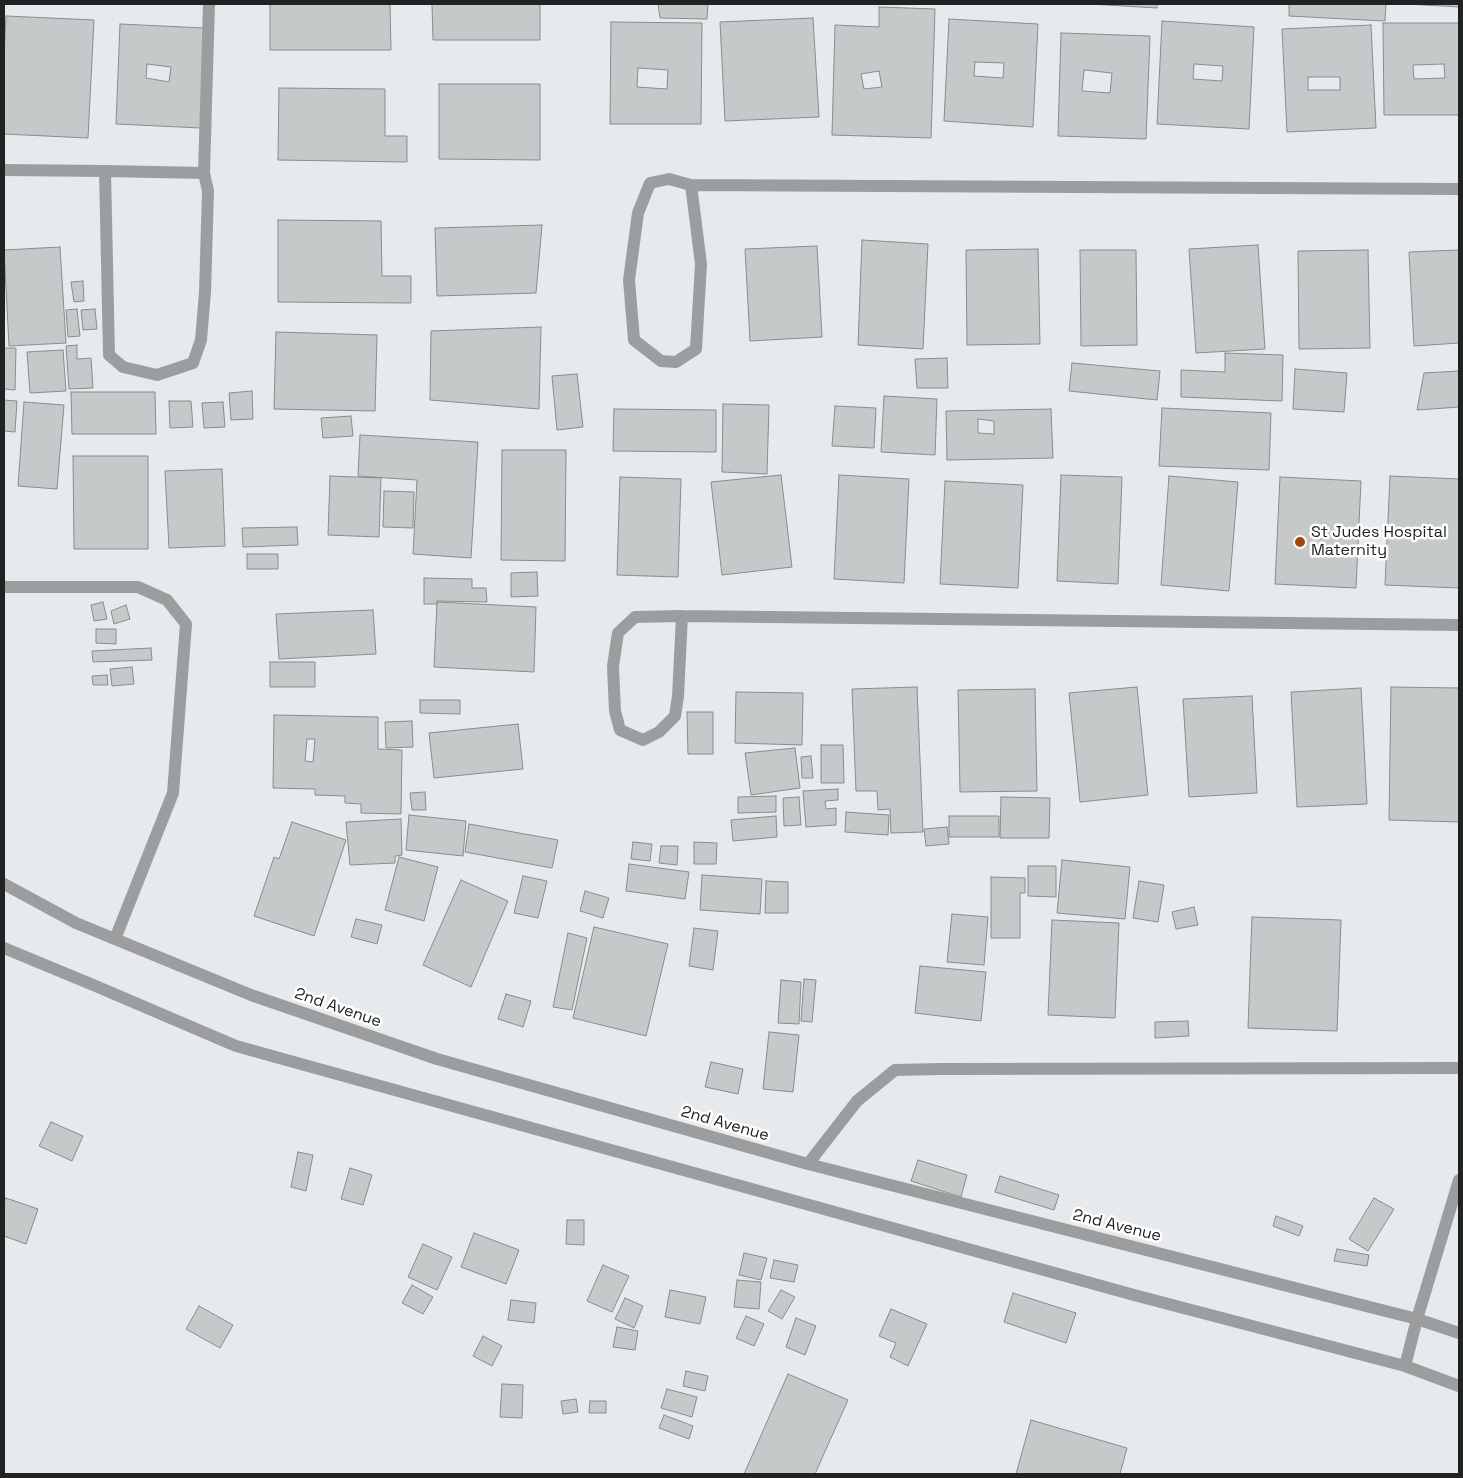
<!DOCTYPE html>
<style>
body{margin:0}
#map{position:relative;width:1463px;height:1478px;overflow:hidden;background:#e7eaec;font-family:"Space Grotesk",sans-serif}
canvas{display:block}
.frame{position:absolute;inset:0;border:5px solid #212323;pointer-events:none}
</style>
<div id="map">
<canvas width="1463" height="1478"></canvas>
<div class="frame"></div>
</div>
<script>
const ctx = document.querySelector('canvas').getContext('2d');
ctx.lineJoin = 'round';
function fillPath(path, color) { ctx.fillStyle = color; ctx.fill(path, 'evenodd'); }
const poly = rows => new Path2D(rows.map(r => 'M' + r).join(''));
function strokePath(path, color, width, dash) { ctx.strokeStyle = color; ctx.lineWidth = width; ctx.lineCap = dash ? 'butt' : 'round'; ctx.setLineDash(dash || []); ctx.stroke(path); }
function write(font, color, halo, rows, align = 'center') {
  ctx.font = font + ' "Space Grotesk",sans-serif'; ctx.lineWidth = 5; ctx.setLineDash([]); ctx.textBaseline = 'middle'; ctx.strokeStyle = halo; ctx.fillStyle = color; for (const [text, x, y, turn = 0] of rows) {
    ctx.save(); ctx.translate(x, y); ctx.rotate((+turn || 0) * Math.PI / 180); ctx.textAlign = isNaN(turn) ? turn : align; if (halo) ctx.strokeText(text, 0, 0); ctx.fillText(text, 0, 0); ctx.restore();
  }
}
const building = poly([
 [270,4,390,4,391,50,270,50,270,4],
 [432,4,540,4,540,40,433,40,432,4],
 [658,4,708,4,707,19,660,18,658,4],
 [1090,4,1157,4,1157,8,1090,4],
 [1289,4,1386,4,1385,21,1289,16,1289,4],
 [1407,4,1459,4,1459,7,1407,4],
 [879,7,935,9,931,138,832,135,835,25,879,27,879,7],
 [879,71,882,87,864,89,861,74,879,71],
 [6,16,94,20,88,138,4,134,4,55,6,16],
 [813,18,819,117,725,121,720,22,813,18],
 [949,19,1038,24,1033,127,944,121,949,19],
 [975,62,1004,63,1003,78,974,76,975,62],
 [1162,21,1254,27,1249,129,1157,124,1162,21],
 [1194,64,1223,66,1222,81,1193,79,1194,64],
 [611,22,702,23,701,124,610,124,611,22],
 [638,68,668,70,667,89,637,87,638,68],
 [1383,23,1459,23,1459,115,1384,115,1383,23],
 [1444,64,1445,78,1414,79,1413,65,1444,64],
 [120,24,204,28,201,128,116,124,120,24],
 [147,64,171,67,169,82,146,78,147,64],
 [1371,25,1376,128,1287,132,1282,29,1371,25],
 [1308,77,1340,77,1340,90,1308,90,1308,77],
 [1061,33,1150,36,1146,139,1058,136,1061,33],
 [1084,70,1112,73,1110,93,1082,91,1084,70],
 [439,84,540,84,540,160,439,159,439,84],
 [279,88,385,89,385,136,407,136,407,162,278,160,279,88],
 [278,220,381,221,382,276,411,276,411,303,278,302,278,220],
 [542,225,536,293,437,296,435,228,542,225],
 [862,240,928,244,923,349,858,345,862,240],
 [1258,245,1265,349,1196,353,1189,249,1258,245],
 [817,246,822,337,750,341,745,249,817,246],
 [60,247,66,343,9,346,4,250,60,247],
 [1038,249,1040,344,967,345,966,250,1038,249],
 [1080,250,1136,250,1137,345,1081,346,1080,250],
 [1368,250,1370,348,1299,349,1298,251,1368,250],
 [1459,250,1459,343,1414,346,1409,252,1459,250],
 [83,281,84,301,74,302,71,282,83,281],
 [77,309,80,336,68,337,66,310,77,309],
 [95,309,97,329,83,330,81,310,95,309],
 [541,327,539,409,430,400,431,331,541,327],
 [276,332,377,335,375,411,274,409,276,332],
 [77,345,77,359,91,358,93,388,69,389,66,346,77,345],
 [4,348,16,348,15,390,4,389,4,348],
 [63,350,66,391,30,393,27,352,63,350],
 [1225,353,1283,355,1282,401,1181,397,1181,370,1225,372,1225,353],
 [947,358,948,388,917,388,915,359,947,358],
 [1072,363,1160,371,1157,400,1069,391,1072,363],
 [1295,369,1347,373,1344,412,1293,409,1295,369],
 [1459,371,1459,407,1417,410,1424,373,1459,371],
 [577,374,583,427,557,430,552,376,577,374],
 [252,391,253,419,231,420,229,393,252,391],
 [71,392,155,392,156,434,72,434,71,392],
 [884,396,937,399,935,455,881,452,884,396],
 [4,400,17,401,15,432,4,431,4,400],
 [169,401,191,401,193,427,170,428,169,401],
 [24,402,64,405,57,489,18,486,24,402],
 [223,402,225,427,204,428,202,403,223,402],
 [723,404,769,405,767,474,722,472,723,404],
 [835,406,876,408,874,448,832,446,835,406],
 [1162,408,1271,413,1269,470,1159,466,1162,408],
 [614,409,716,410,716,452,613,451,614,409],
 [1051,409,1053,458,947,460,946,411,1051,409],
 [978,419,994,421,994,434,978,433,978,419],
 [351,416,353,436,323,438,321,418,351,416],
 [360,435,478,442,471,558,413,554,417,480,358,476,360,435],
 [502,450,566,450,565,561,501,560,502,450],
 [73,456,148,456,148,549,74,549,73,456],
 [222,469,225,546,169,548,165,471,222,469],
 [781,475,792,567,722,575,711,482,781,475],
 [839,475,909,479,904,583,834,579,839,475],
 [1061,475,1122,477,1118,584,1057,581,1061,475],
 [330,476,381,478,379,537,328,535,330,476],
 [1169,476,1238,482,1229,591,1161,585,1169,476],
 [1390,476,1459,479,1459,588,1385,585,1390,476],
 [620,477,681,479,678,577,617,575,620,477],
 [1280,477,1361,481,1356,588,1275,584,1280,477],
 [945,481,1023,485,1018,588,940,584,945,481],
 [384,491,414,492,413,528,383,527,384,491],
 [297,527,298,545,243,547,242,528,297,527],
 [247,554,278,554,278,569,247,569,247,554],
 [537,572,538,596,511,597,511,573,537,572],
 [424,578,472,579,472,588,486,588,487,602,437,601,437,604,424,604,424,578],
 [103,602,107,619,94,621,91,605,103,602],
 [437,602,536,607,534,672,434,667,437,602],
 [126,605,130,619,114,624,111,611,126,605],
 [373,610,376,654,279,659,276,614,373,610],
 [96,629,116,629,116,644,96,643,96,629],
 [151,648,152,660,93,662,92,651,151,648],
 [270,662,315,662,315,687,270,687,270,662],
 [132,667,134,684,112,686,110,669,132,667],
 [107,675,108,685,93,685,92,676,107,675],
 [917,687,923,832,891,833,890,809,878,810,877,791,856,791,852,689,917,687],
 [1137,687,1148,795,1080,802,1069,693,1137,687],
 [1391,687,1459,688,1459,822,1389,820,1391,687],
 [1361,688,1367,804,1297,807,1291,692,1361,688],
 [1035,689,1037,791,960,792,958,690,1035,689],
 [736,692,803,693,802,745,735,743,736,692],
 [1252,696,1257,793,1189,797,1183,699,1252,696],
 [420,700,460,700,460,714,420,713,420,700],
 [687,712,713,712,713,754,688,754,687,712],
 [274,715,378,717,378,749,402,750,401,814,361,813,361,804,345,803,345,796,315,795,315,789,273,788,274,715],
 [307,739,315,739,313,762,305,761,307,739],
 [412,721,413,747,386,748,385,722,412,721],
 [518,724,523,769,434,778,429,733,518,724],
 [821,745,843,745,844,783,821,783,821,745],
 [795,748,800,788,751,795,745,753,795,748],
 [811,756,813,778,802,778,801,757,811,756],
 [838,789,838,800,825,801,826,809,836,808,836,825,806,827,803,791,838,789],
 [425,792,426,810,412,810,410,793,425,792],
 [776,796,776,812,738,813,738,797,776,796],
 [799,797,801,825,784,826,783,798,799,797],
 [1001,797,1050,798,1049,838,1000,838,1001,797],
 [846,812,889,815,888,835,845,832,846,812],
 [409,815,466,821,463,856,406,850,409,815],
 [776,816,777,837,733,841,731,820,776,816],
 [949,816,999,816,999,837,949,837,949,816],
 [401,819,402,855,395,856,395,863,350,865,346,822,401,819],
 [292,822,346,840,314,936,254,916,274,857,279,859,292,822],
 [469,824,558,840,552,868,465,852,469,824],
 [947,827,949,844,926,846,924,829,947,827],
 [633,842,652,844,650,861,631,859,633,842],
 [694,842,717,843,716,864,694,864,694,842],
 [661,846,678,846,677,865,659,863,661,846],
 [399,857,438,867,424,921,385,910,399,857],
 [1062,860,1130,867,1125,919,1057,913,1062,860],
 [629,864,689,872,685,899,626,891,629,864],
 [1028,866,1056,866,1056,897,1028,896,1028,866],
 [702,875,762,879,760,914,700,910,702,875],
 [523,876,547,881,538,918,514,913,523,876],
 [991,877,1025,878,1025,893,1020,893,1020,938,991,938,991,877],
 [461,880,508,901,471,987,423,965,461,880],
 [766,881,788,882,788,913,765,913,766,881],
 [1139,881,1164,885,1158,922,1133,918,1139,881],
 [585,891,609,898,603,918,580,911,585,891],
 [1194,907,1198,925,1176,929,1172,912,1194,907],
 [952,914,988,917,984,965,947,962,952,914],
 [1252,917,1341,920,1337,1031,1248,1028,1252,917],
 [356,919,382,925,377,944,351,937,356,919],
 [1052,920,1119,923,1115,1018,1048,1015,1052,920],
 [594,927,668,944,646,1036,573,1018,594,927],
 [694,928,718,931,713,970,689,966,694,928],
 [568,933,587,938,572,1010,553,1007,568,933],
 [920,966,986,972,981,1021,915,1013,920,966],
 [804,979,816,980,812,1022,801,1021,804,979],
 [781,980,801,982,799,1024,778,1023,781,980],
 [506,994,531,1001,523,1027,498,1019,506,994],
 [1188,1021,1189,1036,1155,1038,1155,1022,1188,1021],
 [769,1032,799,1035,793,1092,763,1089,769,1032],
 [711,1062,743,1069,738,1094,705,1087,711,1062],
 [51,1122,83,1136,72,1161,39,1146,51,1122],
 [298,1152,313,1155,306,1191,291,1187,298,1152],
 [918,1160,967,1175,961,1197,911,1181,918,1160],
 [350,1168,372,1175,363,1205,341,1199,350,1168],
 [1000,1176,1059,1195,1054,1210,995,1192,1000,1176],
 [6,1198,38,1209,26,1244,4,1236,4,1203,6,1198],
 [1374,1198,1394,1209,1368,1251,1349,1239,1374,1198],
 [1276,1216,1303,1226,1299,1236,1273,1226,1276,1216],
 [567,1220,584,1220,584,1245,566,1244,567,1220],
 [474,1233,519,1250,506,1284,461,1267,474,1233],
 [423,1244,452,1257,437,1290,408,1277,423,1244],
 [1337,1249,1369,1255,1367,1266,1334,1261,1337,1249],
 [744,1253,767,1258,761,1280,739,1275,744,1253],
 [774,1260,798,1265,794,1282,770,1278,774,1260],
 [603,1265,629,1276,612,1312,587,1301,603,1265],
 [737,1280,761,1282,759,1309,734,1307,737,1280],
 [412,1285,433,1297,423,1314,402,1303,412,1285],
 [670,1290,706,1297,700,1324,665,1317,670,1290],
 [781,1290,795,1297,782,1319,768,1311,781,1290],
 [1013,1293,1076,1313,1066,1343,1004,1322,1013,1293],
 [625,1298,643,1306,634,1328,615,1319,625,1298],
 [511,1300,536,1303,534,1323,508,1320,511,1300],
 [199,1306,233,1325,220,1348,186,1329,199,1306],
 [891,1309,927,1324,908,1366,890,1357,896,1343,879,1336,891,1309],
 [746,1316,764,1324,754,1346,736,1338,746,1316],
 [796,1318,816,1326,805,1355,786,1347,796,1318],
 [617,1327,638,1331,635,1350,613,1347,617,1327],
 [483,1336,502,1346,492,1366,473,1356,483,1336],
 [686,1371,708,1376,705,1391,683,1386,686,1371],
 [788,1374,848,1400,815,1474,744,1474,788,1374],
 [502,1384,523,1385,522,1418,500,1417,502,1384],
 [667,1389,697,1397,692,1417,661,1408,667,1389],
 [576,1399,578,1412,563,1414,561,1401,576,1399],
 [590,1401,606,1401,606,1413,589,1413,590,1401],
 [664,1415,693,1426,689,1439,659,1428,664,1415],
 [1031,1420,1127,1448,1120,1474,1016,1474,1031,1420]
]);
const minor = poly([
 [4,170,105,171,204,173,208,191,205,292,201,340,193,363,157,375,123,367,109,355,105,171],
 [204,173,209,4],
 [691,185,701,264,696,349,676,362,661,361,634,340,629,280,638,213,650,183,669,179,691,185,1459,189],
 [4,587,138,587,167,600,186,624,173,793,115,939],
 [682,616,678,696,675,716,659,732,643,740,620,730,615,711,613,666,618,633,635,617,682,616,1459,625],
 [4,884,76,923,251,995,437,1059,808,1164,1417,1319,1459,1333],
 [4,948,98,987,236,1046,1134,1295,1405,1366,1459,1386],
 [808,1164,857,1101,895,1070,941,1069,1459,1068],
 [1405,1366,1417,1319,1459,1180]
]);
const markers = [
 [1300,542,6,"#a74604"]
];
const poiNames = [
 ["St Judes Hospital",1311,533],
 ["Maternity",1311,551]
];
const streetNames = [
 ["2nd Avenue",338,1008,19],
 ["2nd Avenue",725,1124,16],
 ["2nd Avenue",1117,1226,14]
];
fillPath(building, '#c5c9ca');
strokePath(building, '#898c8d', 1);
strokePath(minor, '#9c9d9e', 12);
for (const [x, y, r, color] of markers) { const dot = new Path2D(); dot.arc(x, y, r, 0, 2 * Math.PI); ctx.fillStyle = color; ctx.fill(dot); strokePath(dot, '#fff', 2); }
write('16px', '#212323', '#fff', poiNames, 'left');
write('16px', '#212323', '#fff', streetNames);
</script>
